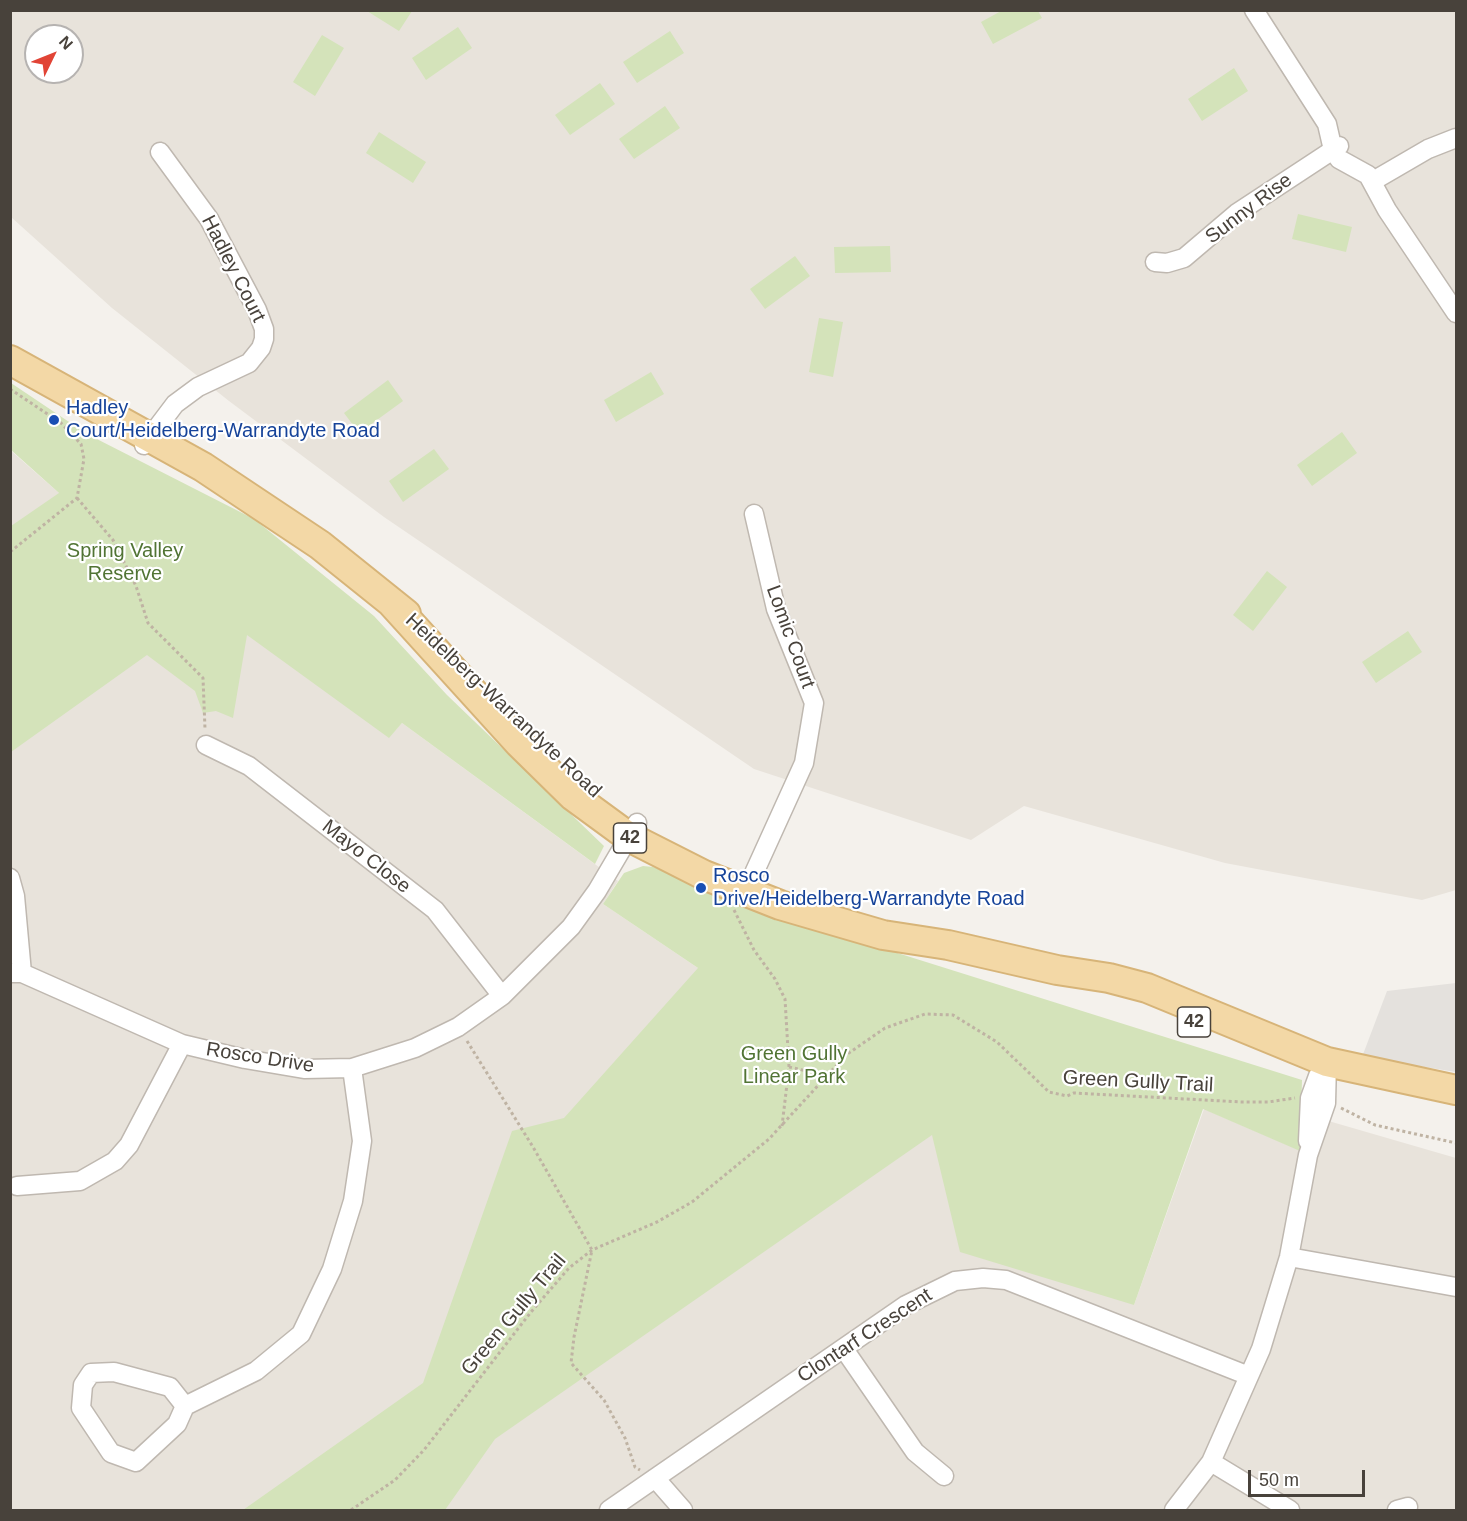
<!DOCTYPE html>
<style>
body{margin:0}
#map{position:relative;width:1467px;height:1521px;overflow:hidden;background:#f4f1ec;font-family:Helvetica,sans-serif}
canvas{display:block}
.frame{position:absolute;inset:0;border:12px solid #48423b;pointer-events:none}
.north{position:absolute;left:24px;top:24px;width:60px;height:60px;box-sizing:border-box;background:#fff;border:2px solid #b6b3b1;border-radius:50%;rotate:47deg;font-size:16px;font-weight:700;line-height:24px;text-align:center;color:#48423b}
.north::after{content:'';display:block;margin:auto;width:21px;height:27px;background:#e14436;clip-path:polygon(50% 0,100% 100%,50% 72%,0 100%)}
.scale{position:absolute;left:1248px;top:1470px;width:117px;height:27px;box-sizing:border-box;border:3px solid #48423b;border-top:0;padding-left:8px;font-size:18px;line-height:21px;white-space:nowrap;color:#48423b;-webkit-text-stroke:4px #fff;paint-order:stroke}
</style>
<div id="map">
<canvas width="1467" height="1521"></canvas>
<div class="frame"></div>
<div class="north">N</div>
<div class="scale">50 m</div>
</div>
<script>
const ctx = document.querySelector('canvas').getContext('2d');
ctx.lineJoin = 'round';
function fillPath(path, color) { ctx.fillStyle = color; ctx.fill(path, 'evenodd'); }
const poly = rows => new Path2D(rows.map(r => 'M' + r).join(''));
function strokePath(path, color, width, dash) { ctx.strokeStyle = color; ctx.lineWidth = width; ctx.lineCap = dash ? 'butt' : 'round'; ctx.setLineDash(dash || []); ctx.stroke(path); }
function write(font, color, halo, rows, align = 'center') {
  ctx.font = font + ' Helvetica,sans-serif'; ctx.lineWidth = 4.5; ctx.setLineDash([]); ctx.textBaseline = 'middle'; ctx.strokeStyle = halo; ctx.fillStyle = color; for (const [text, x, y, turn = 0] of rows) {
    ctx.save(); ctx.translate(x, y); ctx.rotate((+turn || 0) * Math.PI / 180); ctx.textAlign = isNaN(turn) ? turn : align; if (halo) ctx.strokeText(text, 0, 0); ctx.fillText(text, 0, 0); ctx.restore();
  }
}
const residential = poly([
 [10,11,1456,11,1456,890,1422,900,1225,863,1024,806,971,840,754,769,384,517,229,401,112,308,11,217],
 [36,36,72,36,72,72,36,72],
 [10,450,59,493,389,737,402,723,618,881,603,904,698,968,900,1156,932,1134,1134,1305,1204,1109,1299,1150,1301,1113,1456,1158,1456,1510,11,1510]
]);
const industrial = poly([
 [1456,983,1456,1072,1362,1057,1387,991]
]);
const green = poly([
 [1003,10,1038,11,1042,18,993,44,981,22],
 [367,11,412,11,399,31],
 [458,27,472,48,426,80,412,58],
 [670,31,684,53,637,83,623,62],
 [322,35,344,48,315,96,293,82],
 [1234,68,1248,91,1202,121,1188,99],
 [600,83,615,104,570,135,555,115],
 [665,106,680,128,634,159,619,139],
 [379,132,426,162,413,183,366,153],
 [1298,214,1352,227,1346,252,1292,239],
 [890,246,891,272,835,273,834,247],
 [795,256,810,276,765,309,750,289],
 [819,318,843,322,833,377,809,372],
 [651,372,664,394,616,422,604,400],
 [388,380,403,401,359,433,344,413],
 [11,383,87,434,254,519,374,616,447,695,604,846,595,864,402,723,389,738,247,635,233,718,216,711,203,713,195,691,147,655,11,752,11,526,59,493,11,450],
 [1342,432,1357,453,1312,486,1297,465],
 [434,449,449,469,403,502,389,481],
 [1267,571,1287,587,1253,631,1233,615],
 [1408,631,1422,652,1376,683,1362,662],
 [643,866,653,867,735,902,1302,1080,1300,1151,1203,1109,1134,1305,960,1252,932,1135,495,1439,445,1510,243,1510,423,1383,512,1131,564,1118,698,968,603,904,624,873]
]);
const path = poly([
 [10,389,61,423,81,444,84,459,77,498,10,552],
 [77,498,113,540,136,586,148,623,203,678,205,729],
 [734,910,754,950,775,979,785,999,789,1067,782,1126],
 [467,1041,533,1147,592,1250,574,1337,571,1363,604,1400,625,1438,635,1467,640,1470],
 [789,1067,825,1075],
 [1341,1108,1375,1125,1456,1143],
 [351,1510,395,1480,424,1450,531,1312,569,1268,592,1250,657,1222,692,1202,769,1139,846,1055,885,1028,925,1014,953,1015,997,1042,1049,1092,1067,1096,1074,1093,1242,1102,1268,1102,1295,1098]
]);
const minor = poly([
 [1254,10,1327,124,1333,150,1339,159,1368,175,1387,210,1456,313],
 [1373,181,1428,149,1456,138],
 [1155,262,1167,263,1184,258,1237,213,1339,146],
 [144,445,175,404,198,387,249,363,261,348,264,339,264,329,257,310,209,219,160,152],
 [206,745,249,766,435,910,502,996],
 [10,878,15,896,22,973],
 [745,893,804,763,814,703,776,609,754,514],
 [10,973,22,973,182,1044,245,1059,304,1069,352,1068,415,1048,458,1027,502,996,571,927,597,891,637,823],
 [1308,1141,1310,1098,1318,1076,1327,1062],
 [17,1186,80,1181,115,1161,129,1145,182,1044],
 [1289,1257,1456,1287],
 [844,1349,915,1452,944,1476],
 [185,1406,170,1387,114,1372,91,1373,83,1385,81,1408,111,1453,136,1462,177,1424,185,1406,256,1371,301,1334,332,1269,353,1201,362,1141,352,1068],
 [1211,1462,1290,1510],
 [655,1478,683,1510],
 [609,1510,906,1305,955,1281,983,1278,1006,1280,1249,1376],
 [1174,1510,1211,1462,1261,1349,1289,1257,1308,1155,1326,1103,1327,1062],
 [1397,1510,1408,1507]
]);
const primary = poly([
 [10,360,203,467,320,545,406,614],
 [391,602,519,743,573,796,629,837,704,875,780,905,883,935,948,945,1057,970,1109,978,1147,988,1327,1062,1456,1090]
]);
const markers = [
 [54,420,6,"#1a4fb4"],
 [701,888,6,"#1a4fb4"]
];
const shields = [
 [630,838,33],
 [1194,1022,33]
];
const shieldNames = [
 ["42",630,838],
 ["42",1194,1022]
];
const streetNames = [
 ["Sunny Rise",1249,209,-37],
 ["Hadley Court",233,269,63],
 ["Lomic Court",790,637,70],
 ["Heidelberg-Warrandyte Road",503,706,43],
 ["Mayo Close",366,857,38],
 ["Rosco Drive",260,1058,9],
 ["Green Gully Trail",1138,1082,3],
 ["Green Gully Trail",514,1315,-50],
 ["Clontarf Crescent",865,1336,-33]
];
const transitNames = [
 ["Hadley",66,408],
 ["Court/Heidelberg-Warrandyte Road",66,431],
 ["Rosco",713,876],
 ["Drive/Heidelberg-Warrandyte Road",713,899]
];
const parkNames = [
 ["Spring Valley",125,551],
 ["Reserve",125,574],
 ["Green Gully",794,1054],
 ["Linear Park",794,1077]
];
fillPath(residential, '#e8e3db');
fillPath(industrial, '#e4e1dd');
fillPath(green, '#d4e3ba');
strokePath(minor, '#bfb8b0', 21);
strokePath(primary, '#d7b478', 32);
strokePath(path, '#bfb3a3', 3, [3, 3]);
strokePath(minor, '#fff', 18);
strokePath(primary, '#f3d8a6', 28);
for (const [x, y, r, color] of markers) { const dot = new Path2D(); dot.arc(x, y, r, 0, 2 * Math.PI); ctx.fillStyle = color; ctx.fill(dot); strokePath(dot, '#fff', 2); }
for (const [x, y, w] of shields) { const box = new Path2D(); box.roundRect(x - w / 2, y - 15, w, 30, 4.5); ctx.fillStyle = '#fff'; ctx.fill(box); strokePath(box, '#48423b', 1.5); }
write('bold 18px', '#48423b', null, shieldNames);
write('20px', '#48423b', '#fff', streetNames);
write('20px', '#164399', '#fff', transitNames, 'left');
write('20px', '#517434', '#fff', parkNames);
</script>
